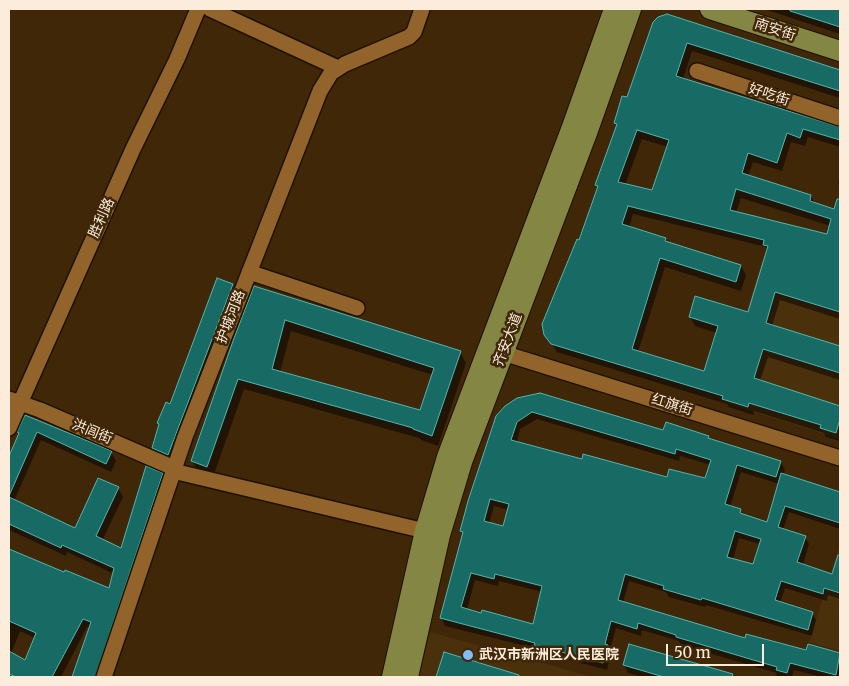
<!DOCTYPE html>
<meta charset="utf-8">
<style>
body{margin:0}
#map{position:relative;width:849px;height:686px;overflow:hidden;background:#3f2708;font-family:Merriweather,serif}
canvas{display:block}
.frame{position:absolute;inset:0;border:10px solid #fcecdb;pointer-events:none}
.scale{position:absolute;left:666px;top:644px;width:98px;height:22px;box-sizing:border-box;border:2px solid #fcecdb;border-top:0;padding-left:6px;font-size:15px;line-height:18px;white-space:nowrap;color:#fcecdb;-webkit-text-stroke:4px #3f2708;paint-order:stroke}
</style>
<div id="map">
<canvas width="849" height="686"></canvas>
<div class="frame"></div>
<div class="scale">50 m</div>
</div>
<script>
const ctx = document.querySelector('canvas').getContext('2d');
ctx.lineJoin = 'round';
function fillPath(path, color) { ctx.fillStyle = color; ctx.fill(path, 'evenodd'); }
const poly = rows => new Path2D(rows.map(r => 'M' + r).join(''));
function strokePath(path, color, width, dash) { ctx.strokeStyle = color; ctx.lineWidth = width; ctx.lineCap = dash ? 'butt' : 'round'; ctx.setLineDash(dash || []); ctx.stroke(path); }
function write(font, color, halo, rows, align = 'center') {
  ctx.font = font + ' Merriweather,"Noto Sans SC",serif'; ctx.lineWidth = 5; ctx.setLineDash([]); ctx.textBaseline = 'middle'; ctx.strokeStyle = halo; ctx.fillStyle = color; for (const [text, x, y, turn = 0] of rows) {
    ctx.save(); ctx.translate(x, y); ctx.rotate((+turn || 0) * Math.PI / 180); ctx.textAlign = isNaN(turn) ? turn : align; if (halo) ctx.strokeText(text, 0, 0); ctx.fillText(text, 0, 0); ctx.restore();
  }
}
const built = poly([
 [763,258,840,282,840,439,719,401],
 [840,544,840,651,809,642],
 [430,632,593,677,419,677]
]);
const shadow = poly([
 [764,9,840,9,840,34],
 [667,15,840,72,840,98,692,51,683,79,837,128,840,128,840,147,808,137,805,146,791,142,782,171,753,162,748,176,811,196,815,204,840,212,840,319,780,300,772,326,840,347,840,380,768,357,760,381,840,407,840,441,826,437,824,433,754,411,753,415,729,407,727,404,557,352,545,334,598,187,597,185,617,127,615,123],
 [642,139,668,147,653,192,625,185],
 [741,198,831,226,828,236,736,213],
 [633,214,766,247,768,251,749,314,690,317,695,326,717,333,705,373,638,352,665,267,741,291,746,275,741,266,668,243,666,239,629,228],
 [840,174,840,188,838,183],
 [232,285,237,293,173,463,158,457,153,448,171,406],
 [255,287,460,352,466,363,438,446,421,440,419,438,244,389,213,477,198,472,192,461],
 [291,331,433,375,420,411,280,372],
 [505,407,708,437,709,440,781,462,785,470,783,475,840,493,840,529,789,512,783,530,805,537,809,544,803,565,833,575,840,554,840,599,828,595,827,601,785,588,780,603,812,613,816,620,812,636,706,605,705,607,669,597,666,592,629,581,623,603,746,639,807,651,808,646,840,655,840,677,821,677,794,670,792,677,775,677,777,673,681,645,679,641,642,630,641,636,616,628,610,650,611,653,607,670,540,652,538,649,445,626,441,618,464,534,462,531,470,502,493,424,497,416],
 [537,419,679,461,680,456,711,465,706,479,668,479,583,460,517,443,520,429],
 [741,472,779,484,767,523,744,516,740,510,730,507],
 [494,506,509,510,504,528,489,524],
 [739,538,760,544,753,566,733,560],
 [475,580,498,586,499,581,542,592,534,625,467,610],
 [26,416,111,452,116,461,111,472,41,440,14,501,76,529,118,488,123,497,102,541,121,550,162,474,167,483,101,677,74,677,91,628,87,627,61,677,9,677,9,550,64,574,110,590,114,574,67,552,66,556,9,530,9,459,20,435,19,432],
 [20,631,35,638,25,661,11,654],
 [630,646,738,677,644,677,628,673,624,665],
 [445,653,523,677,437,677]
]);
const building = poly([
 [790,9,840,9,840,27,790,11,790,9],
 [667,14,840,70,840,91,687,43,676,76,840,127,840,140,803,129,800,138,787,133,777,163,748,153,742,173,811,195,810,201,834,209,837,199,840,199,840,312,775,292,766,323,840,346,840,373,763,349,754,378,840,406,840,419,836,433,820,428,821,425,749,403,748,407,722,399,723,396,551,344,544,335,542,324,577,239,579,240,598,186,595,185,617,124,614,123,622,96,627,97,653,22,658,17,667,14],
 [637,130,669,140,652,190,618,182,637,130],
 [736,189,831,219,827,234,730,210,736,189],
 [628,206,764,240,763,245,768,246,748,312,695,296,689,317,718,326,704,371,632,349,660,258,736,282,741,265,665,241,666,238,622,224,628,206],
 [217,278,233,284,168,455,152,448,159,424,157,423,166,402,170,404,217,278],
 [254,286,461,351,432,436,413,429,413,428,238,379,207,467,191,461,233,341,254,286],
 [285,320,434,368,420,410,272,369,285,320],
 [540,393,663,430,666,422,709,436,708,438,781,461,776,477,737,465,725,504,741,509,740,513,767,522,781,473,840,492,840,523,785,506,778,527,806,536,797,562,832,574,838,555,840,555,840,593,824,588,823,594,781,581,775,600,813,612,808,630,702,598,701,600,663,589,664,586,625,574,618,600,745,638,746,634,806,650,808,644,840,653,836,675,790,663,787,673,776,670,777,667,676,637,676,635,638,623,637,629,611,621,605,644,608,645,603,663,534,645,535,643,440,618,463,532,460,531,468,501,496,416,505,406,517,398,540,393],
 [532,412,675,454,676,449,711,460,705,478,669,469,667,477,583,454,582,459,511,440,517,422,532,412],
 [490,499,509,504,503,526,484,521,490,499],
 [735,531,761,539,753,564,727,557,735,531],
 [471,573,494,579,495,574,542,586,533,624,482,610,481,613,461,607,471,573],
 [25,415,112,451,106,464,37,432,9,496,9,456,19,433,17,432,25,415],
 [146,466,163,473,95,677,72,677,91,622,83,619,52,677,16,677,9,674,9,651,25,660,36,633,9,621,9,549,64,572,65,570,109,588,114,568,62,545,61,548,9,524,9,497,75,528,98,478,119,487,96,536,121,548,146,466],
 [629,644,733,674,732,677,664,677,623,665,629,644],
 [444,652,519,675,519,677,436,677,444,652]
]);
const minor = poly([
 [210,9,338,68],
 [697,71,840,118],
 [249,272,357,308],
 [503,353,840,458],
 [9,399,40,410,174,468],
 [9,428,133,149,177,59,198,9],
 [173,471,425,531],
 [104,677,185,437,320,91,331,73,345,64,409,37,414,32,422,9]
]);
const major = poly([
 [710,9,840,51],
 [392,677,425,531,447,457,572,127,614,9],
 [408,677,440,535,462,462,587,133,631,9]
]);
const markers = [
 [468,655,6,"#80bdfa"]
];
const streetNames = [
 ["南安街",775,30,18],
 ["好吃街",769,95,18],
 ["胜利路",102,218,-66],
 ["护城河路",231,317,-69],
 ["齐安大道",508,340,-69],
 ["红旗街",672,405,17],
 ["洪闾街",92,432,23]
];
const poiNames = [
 ["武汉市新洲区人民医院",479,655]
];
fillPath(built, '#4b300c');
fillPath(shadow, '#0007');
fillPath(building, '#186a65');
strokePath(building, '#52b6af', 1);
strokePath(minor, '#201202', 18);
strokePath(major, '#201202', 22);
strokePath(minor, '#92642b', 15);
strokePath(major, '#848644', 20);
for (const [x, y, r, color] of markers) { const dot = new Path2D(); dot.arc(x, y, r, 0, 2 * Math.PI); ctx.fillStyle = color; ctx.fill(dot); strokePath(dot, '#3f2708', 2); }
write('14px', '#fcecdb', '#3f2708', streetNames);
write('bold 14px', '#fcecdb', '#3f2708', poiNames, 'left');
</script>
